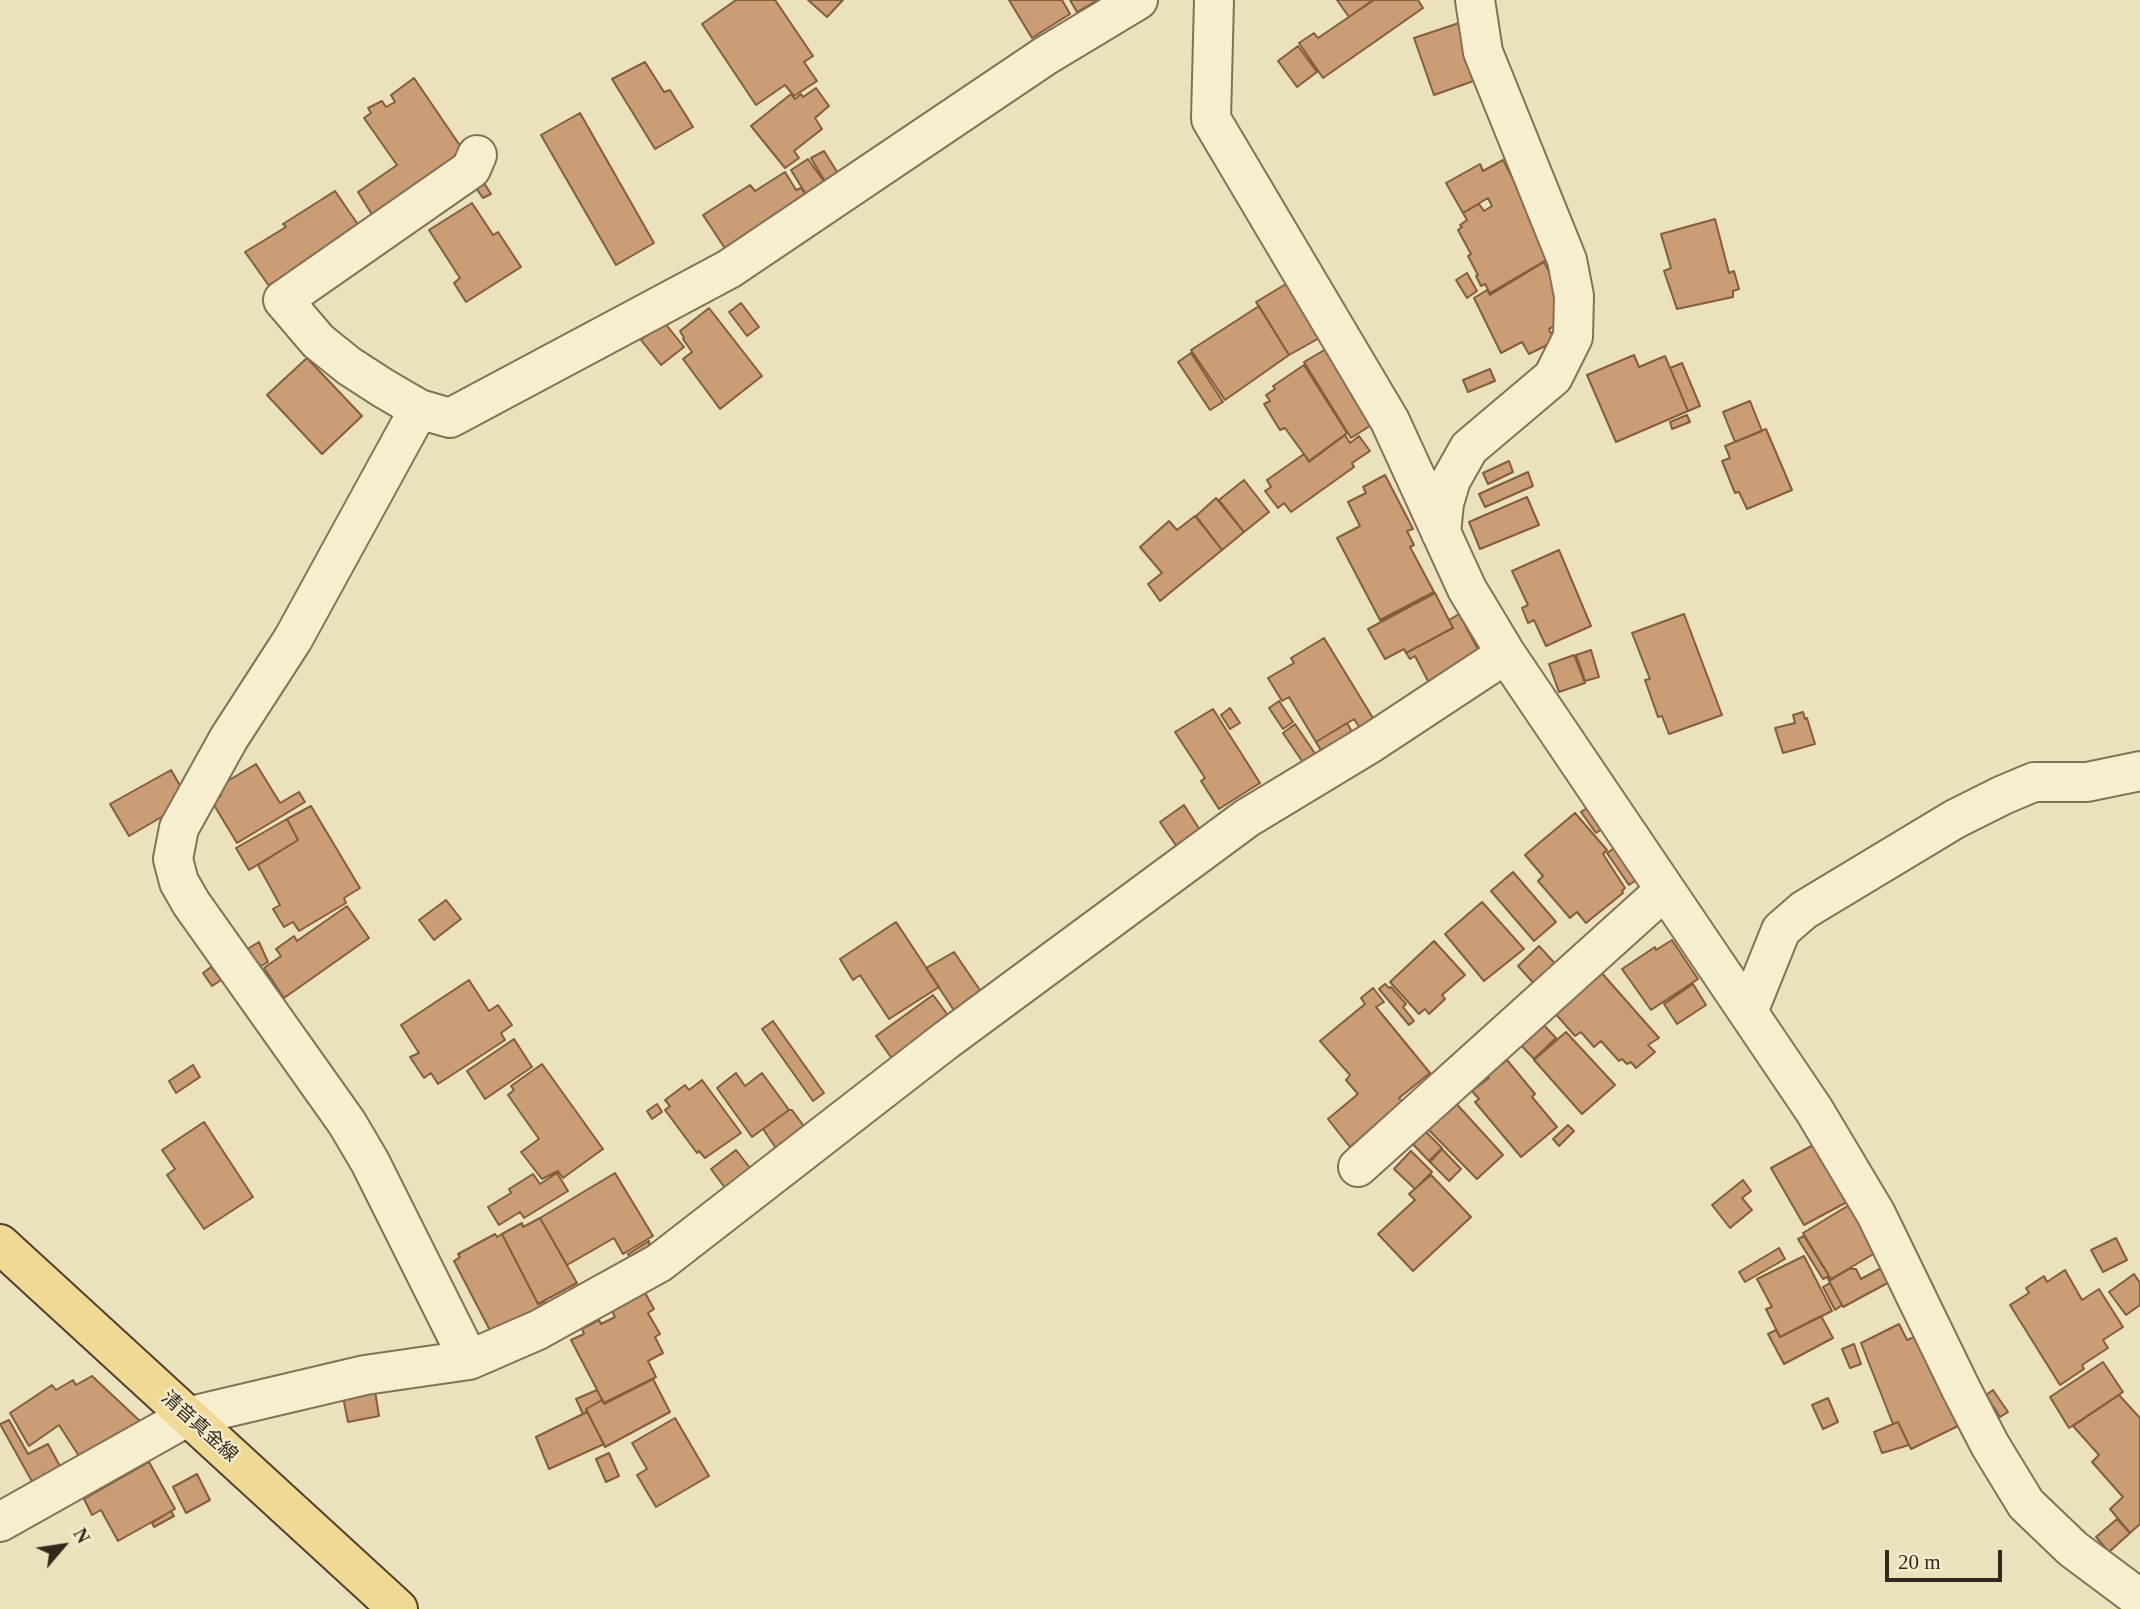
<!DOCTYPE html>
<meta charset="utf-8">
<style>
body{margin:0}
#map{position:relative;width:2140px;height:1609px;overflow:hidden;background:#ece1bd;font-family:"Times New Roman",serif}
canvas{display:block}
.north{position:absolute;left:28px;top:1511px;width:70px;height:70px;-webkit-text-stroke:5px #f4ebcd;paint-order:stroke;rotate:61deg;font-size:19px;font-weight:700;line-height:28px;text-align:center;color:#33281b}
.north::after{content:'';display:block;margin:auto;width:24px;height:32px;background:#33281b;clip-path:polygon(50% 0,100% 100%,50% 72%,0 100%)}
.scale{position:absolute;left:1885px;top:1550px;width:117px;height:32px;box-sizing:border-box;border:4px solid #33281b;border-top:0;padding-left:9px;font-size:21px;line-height:24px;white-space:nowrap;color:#33281b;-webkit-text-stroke:5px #f4ebcd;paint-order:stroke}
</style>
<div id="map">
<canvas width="2140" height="1609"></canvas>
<div class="north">N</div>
<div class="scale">20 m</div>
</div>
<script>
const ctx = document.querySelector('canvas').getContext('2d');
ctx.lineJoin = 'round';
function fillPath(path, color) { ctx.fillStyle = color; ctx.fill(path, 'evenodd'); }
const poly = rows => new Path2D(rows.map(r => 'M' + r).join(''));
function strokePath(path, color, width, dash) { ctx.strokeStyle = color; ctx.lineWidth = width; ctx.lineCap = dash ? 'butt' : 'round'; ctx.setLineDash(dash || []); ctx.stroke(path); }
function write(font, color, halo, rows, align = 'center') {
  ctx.font = font + ' "Times New Roman","Noto Sans JP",serif'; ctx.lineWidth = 5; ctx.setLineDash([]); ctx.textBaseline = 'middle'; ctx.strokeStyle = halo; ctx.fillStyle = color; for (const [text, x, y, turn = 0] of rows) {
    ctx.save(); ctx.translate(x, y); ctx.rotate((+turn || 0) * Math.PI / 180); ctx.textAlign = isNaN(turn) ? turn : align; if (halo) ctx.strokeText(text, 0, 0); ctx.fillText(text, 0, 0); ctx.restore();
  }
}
const building = poly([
 [736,0,775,0,813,56,804,62,817,81,794,96,785,85,756,105,702,24,736,0],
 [808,0,843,0,827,17,808,0],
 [1009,0,1062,0,1070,14,1032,38,1009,0],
 [1070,0,1095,0,1096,1,1077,12,1070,0],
 [1337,0,1373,0,1349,17,1337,0],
 [1374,0,1418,0,1423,8,1323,78,1299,43,1314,33,1318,38,1374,0],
 [1462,22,1482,78,1434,95,1414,38,1462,22],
 [1298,46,1317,72,1297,87,1278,61,1298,46],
 [645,62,664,92,670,90,693,127,655,149,612,79,645,62],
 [414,78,463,150,455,155,459,164,376,221,358,192,397,165,364,118,371,113,368,108,382,101,386,107,395,102,391,95,414,78],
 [816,88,829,106,815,118,822,129,794,151,799,158,785,168,751,126,791,94,795,99,801,94,803,97,816,88],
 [580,113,654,243,616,265,541,135,580,113],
 [824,151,839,175,826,183,811,158,824,151],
 [808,159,825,183,807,196,791,170,808,159],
 [1503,160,1553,256,1490,293,1485,284,1481,286,1476,276,1478,275,1468,256,1471,254,1458,230,1462,227,1460,225,1467,220,1463,213,1479,204,1484,211,1492,206,1488,198,1463,213,1446,183,1480,164,1483,171,1503,160],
 [785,172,796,190,801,188,807,196,726,250,703,215,750,185,755,191,785,172],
 [484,183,491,194,483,198,476,188,484,183],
 [335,191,363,232,272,290,245,252,286,227,283,224,335,191],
 [472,203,493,235,498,232,521,267,466,302,454,283,460,278,429,230,472,203],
 [1715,219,1729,273,1734,271,1739,289,1733,291,1733,297,1677,309,1664,271,1671,268,1661,234,1715,219],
 [1544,262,1561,294,1560,323,1549,329,1555,341,1529,354,1522,342,1501,353,1474,298,1487,290,1490,295,1544,262],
 [1467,273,1477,291,1467,298,1456,280,1467,273],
 [1286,284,1321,337,1289,355,1256,302,1286,284],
 [741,303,759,327,747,336,729,312,741,303],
 [1259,306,1289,355,1225,400,1191,350,1259,306],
 [709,308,762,376,720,409,683,359,692,352,683,339,684,338,680,331,709,308],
 [664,322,684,347,661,365,641,340,664,322],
 [1326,349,1373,424,1351,438,1304,362,1326,349],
 [1191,353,1223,402,1210,410,1178,362,1191,353],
 [1634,355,1639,367,1665,356,1688,411,1616,442,1587,375,1634,355],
 [307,358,362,416,322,454,267,395,307,358],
 [1682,363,1700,406,1688,411,1670,368,1682,363],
 [1304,365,1347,433,1309,461,1285,428,1280,430,1264,404,1270,401,1266,395,1275,389,1273,386,1304,365],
 [1490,369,1495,381,1468,392,1463,380,1490,369],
 [1750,401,1762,431,1735,442,1723,412,1750,401],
 [1687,415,1690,422,1672,429,1670,422,1687,415],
 [1766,429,1792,490,1747,509,1739,492,1735,493,1722,461,1730,458,1725,446,1766,429],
 [1345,435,1350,443,1359,436,1370,451,1352,463,1354,467,1291,512,1284,503,1278,508,1265,491,1271,487,1267,480,1304,454,1309,462,1345,435],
 [1509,461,1513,472,1488,484,1483,473,1509,461],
 [1528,472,1533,486,1485,507,1479,494,1528,472],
 [1385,475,1413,529,1407,531,1414,545,1410,547,1434,592,1380,620,1337,538,1360,526,1348,502,1366,493,1363,487,1385,475],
 [1244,480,1269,512,1244,532,1219,500,1244,480],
 [1527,497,1539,525,1480,549,1469,522,1527,497],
 [1216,498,1244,532,1222,550,1196,516,1216,498],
 [1195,516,1222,550,1160,601,1148,584,1162,573,1140,547,1169,521,1177,530,1195,516],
 [1559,550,1591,626,1546,646,1534,620,1528,623,1522,608,1528,605,1512,571,1559,550],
 [1435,593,1453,628,1406,653,1404,649,1385,659,1368,629,1435,593],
 [1459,614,1481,655,1429,683,1415,656,1410,659,1406,653,1453,628,1449,620,1459,614],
 [1684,614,1722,715,1669,734,1662,716,1658,717,1645,680,1650,679,1632,633,1684,614],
 [1324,638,1376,723,1362,731,1354,719,1316,742,1289,697,1282,701,1268,678,1294,663,1291,658,1324,638],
 [1591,650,1599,677,1585,681,1576,655,1591,650],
 [1574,655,1585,683,1559,692,1549,664,1574,655],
 [1279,701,1293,722,1283,729,1269,708,1279,701],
 [1230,708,1240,723,1230,729,1221,715,1230,708],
 [1213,709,1260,783,1219,809,1201,781,1205,778,1175,732,1213,709],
 [1803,712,1805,719,1807,718,1815,744,1783,753,1775,728,1795,723,1793,715,1803,712],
 [1347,723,1356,739,1325,757,1316,742,1347,723],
 [1295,724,1316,755,1304,764,1283,733,1295,724],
 [256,764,280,803,299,792,305,802,237,843,211,800,221,796,216,788,256,764],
 [171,770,189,801,129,836,110,804,171,770],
 [1184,805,1200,830,1177,847,1160,822,1184,805],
 [311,806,360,888,344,898,346,903,299,931,293,922,284,927,273,909,280,905,258,865,298,840,287,819,311,806],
 [1590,806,1605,827,1596,833,1581,812,1590,806],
 [1575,813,1607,850,1603,854,1625,888,1622,891,1623,893,1586,923,1577,912,1570,918,1538,881,1543,876,1525,855,1575,813],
 [287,819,298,840,249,870,236,848,287,819],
 [1617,846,1639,878,1629,885,1607,853,1617,846],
 [1513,872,1556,922,1534,941,1491,891,1513,872],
 [446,900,461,919,434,940,419,920,446,900],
 [1482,902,1524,949,1484,981,1445,934,1482,902],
 [347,906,369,938,284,998,264,968,281,956,276,949,294,936,297,941,347,906],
 [896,922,939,987,889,1019,860,975,853,980,840,959,896,922],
 [1672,940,1698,979,1651,1010,1622,969,1655,947,1656,950,1672,940],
 [1434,941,1465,975,1442,995,1445,999,1429,1014,1425,1009,1419,1014,1390,982,1434,941],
 [259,942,268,962,256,969,244,951,259,942],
 [1539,946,1559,968,1538,988,1518,966,1539,946],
 [954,952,984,996,957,1015,926,968,954,952],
 [211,967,221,980,212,986,203,973,211,967],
 [1600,971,1659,1038,1648,1045,1655,1052,1636,1068,1631,1062,1627,1064,1622,1059,1619,1061,1601,1041,1594,1047,1581,1032,1575,1036,1554,1012,1600,971],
 [469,980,489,1011,498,1005,512,1025,501,1033,505,1040,438,1084,431,1073,424,1078,410,1057,419,1053,401,1025,469,980],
 [1385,984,1389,988,1391,987,1406,1004,1403,1007,1414,1021,1409,1025,1379,989,1385,984],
 [1693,984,1706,1005,1677,1024,1664,1004,1693,984],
 [1373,988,1384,1002,1376,1007,1430,1073,1399,1098,1402,1102,1350,1147,1328,1119,1358,1094,1346,1080,1350,1075,1320,1041,1365,1004,1361,998,1373,988],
 [933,995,953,1022,895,1063,876,1036,933,995],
 [1539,1020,1556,1038,1534,1059,1517,1041,1539,1020],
 [773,1021,824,1093,813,1101,762,1029,773,1021],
 [1566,1032,1615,1085,1582,1114,1534,1060,1566,1032],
 [514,1039,532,1067,485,1099,467,1071,514,1039],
 [1507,1060,1535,1094,1532,1097,1557,1127,1521,1157,1475,1102,1479,1099,1472,1091,1489,1078,1485,1073,1498,1061,1502,1064,1507,1060],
 [542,1064,603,1149,563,1178,558,1171,542,1179,521,1152,539,1139,508,1095,514,1090,511,1086,542,1064],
 [193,1065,200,1077,176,1093,169,1081,193,1065],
 [736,1073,745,1086,762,1073,789,1110,752,1137,717,1088,736,1073],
 [702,1080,741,1133,705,1158,699,1151,697,1153,665,1110,670,1106,665,1100,685,1085,689,1090,702,1080],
 [1452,1099,1503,1155,1477,1179,1424,1125,1452,1099],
 [657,1104,662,1112,652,1119,647,1111,657,1104],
 [789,1110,792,1110,811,1136,782,1157,763,1129,789,1110],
 [204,1122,253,1197,204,1229,167,1175,175,1169,162,1150,204,1122],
 [1568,1125,1574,1131,1559,1146,1553,1139,1568,1125],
 [1420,1126,1442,1148,1429,1161,1407,1138,1420,1126],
 [1815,1144,1847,1202,1804,1225,1771,1168,1815,1144],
 [1442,1149,1461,1169,1449,1181,1430,1162,1442,1149],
 [736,1150,754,1173,728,1192,711,1169,736,1150],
 [1411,1151,1432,1172,1415,1189,1394,1169,1411,1151],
 [557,1173,568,1191,524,1218,520,1212,499,1225,488,1207,511,1193,509,1189,533,1174,540,1184,557,1173],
 [615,1173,653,1236,623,1254,614,1238,567,1265,540,1218,615,1173],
 [1431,1175,1471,1217,1413,1271,1378,1234,1415,1200,1409,1194,1431,1175],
 [1743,1180,1751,1191,1742,1198,1752,1210,1730,1228,1712,1205,1743,1180],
 [1854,1202,1882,1249,1831,1279,1803,1233,1854,1202],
 [540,1218,577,1283,538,1304,502,1234,522,1223,523,1227,540,1218],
 [495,1234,497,1237,502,1234,538,1304,544,1301,549,1310,495,1340,454,1261,460,1257,458,1254,495,1234],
 [1804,1236,1829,1276,1823,1279,1798,1239,1804,1236],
 [2116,1238,2127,1260,2103,1272,2091,1250,2116,1238],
 [649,1241,649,1253,632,1262,628,1254,649,1241],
 [1779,1248,1785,1259,1745,1282,1739,1272,1779,1248],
 [1804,1256,1832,1311,1780,1337,1766,1309,1772,1307,1757,1279,1804,1256],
 [1887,1265,1895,1279,1843,1307,1828,1279,1830,1278,1831,1280,1849,1269,1856,1269,1861,1279,1887,1265],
 [2065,1270,2082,1300,2099,1289,2123,1327,2103,1340,2108,1348,2082,1365,2084,1369,2060,1385,2010,1305,2029,1293,2026,1288,2044,1276,2047,1282,2065,1270],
 [2134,1274,2140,1283,2140,1305,2126,1315,2109,1292,2134,1274],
 [1830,1283,1842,1305,1835,1310,1823,1287,1830,1283],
 [644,1291,654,1309,648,1313,660,1334,655,1337,663,1353,648,1361,656,1377,604,1403,571,1340,584,1334,582,1329,599,1320,601,1324,615,1317,612,1311,638,1297,637,1294,644,1291],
 [1821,1316,1833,1338,1784,1364,1768,1334,1776,1330,1780,1337,1821,1316],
 [1899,1324,1907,1340,1917,1336,1958,1426,1911,1449,1898,1422,1893,1424,1861,1343,1899,1324],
 [1854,1344,1861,1364,1850,1368,1842,1349,1854,1344],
 [2103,1362,2123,1392,2069,1428,2050,1397,2103,1362],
 [92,1376,143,1424,81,1459,59,1425,29,1446,10,1413,52,1385,56,1390,73,1380,76,1385,92,1376],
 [653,1379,670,1412,605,1447,586,1409,602,1400,604,1404,653,1379],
 [597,1390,602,1400,586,1409,587,1412,583,1414,576,1399,597,1390],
 [1993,1390,2008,1412,2000,1417,1986,1395,1993,1390],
 [375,1391,379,1416,348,1422,343,1397,375,1391],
 [2119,1395,2140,1418,2140,1524,2130,1533,2110,1509,2123,1497,2092,1462,2099,1455,2073,1426,2119,1395],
 [1828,1398,1838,1422,1823,1429,1812,1405,1828,1398],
 [587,1412,604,1444,549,1469,536,1437,587,1412],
 [675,1418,709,1476,656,1507,637,1475,647,1469,632,1443,675,1418],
 [9,1420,28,1454,48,1444,62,1470,34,1485,0,1424,9,1420],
 [1898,1422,1909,1445,1882,1453,1874,1432,1898,1422],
 [609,1453,619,1476,606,1482,596,1459,609,1453],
 [149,1462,175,1509,118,1541,101,1510,92,1515,84,1499,149,1462],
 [197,1474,210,1500,186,1513,173,1487,197,1474],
 [171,1511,174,1516,154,1527,152,1523,171,1511],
 [2117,1519,2130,1533,2109,1552,2096,1537,2117,1519]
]);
const minor = poly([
 [1214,0,1211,119,1390,421,1467,589,1506,654,1814,1110,1876,1214,1961,1389,1990,1445,2026,1504,2073,1549,2140,1599],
 [419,409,383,388,349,366,318,341,283,300,471,169,477,155],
 [1441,533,1444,503,1451,480,1469,448,1553,377,1573,337,1574,296,1567,260,1483,52,1475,0],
 [1748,1012,1781,930,1804,910,1955,819,2003,795,2034,782,2087,782,2140,771],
 [1358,1167,1665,890],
 [469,1360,370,1162,347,1123,191,903,179,882,173,859,179,828,229,738,293,639,419,409,450,418,729,269,1045,56,1138,0],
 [0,1522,187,1417,365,1375,469,1360,538,1330,659,1263,945,1041,1247,818,1371,743,1506,654]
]);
const major = poly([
 [0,1244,398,1609]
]);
const streetNames = [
 ["清音真金線",199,1427,42]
];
fillPath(building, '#ca9d74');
strokePath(building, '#825d3e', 2);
strokePath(minor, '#837157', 42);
strokePath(major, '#513f2c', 42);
strokePath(minor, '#f7eed0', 38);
strokePath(major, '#f0d995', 38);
write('19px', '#33281b', '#f4ebcd', streetNames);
</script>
